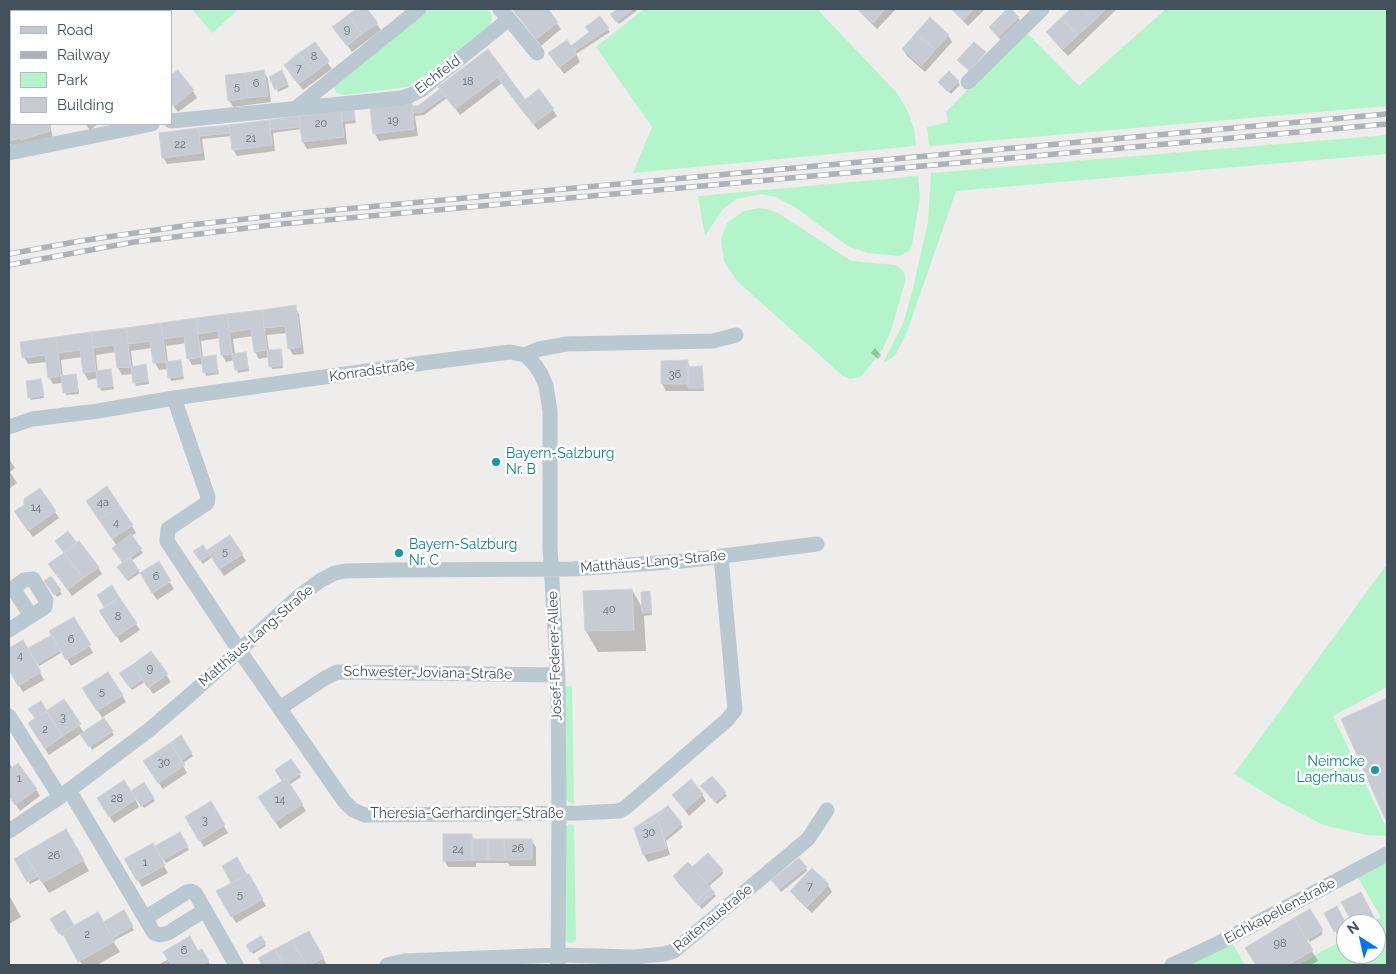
<!DOCTYPE html>
<meta charset="utf-8">
<style>
body{margin:0}
#map{position:relative;width:1396px;height:974px;overflow:hidden;background:#efecec;font-family:Raleway,sans-serif}
canvas{display:block}
.frame{position:absolute;inset:0;border:10px solid #42505c;pointer-events:none}
.legend{position:absolute;left:10px;top:10px;width:162px;height:115px;box-sizing:border-box;background:#fff;border:1px solid #b3b9be;margin:0;padding:6px 9px;list-style:none;font-size:15px;color:#42505c}
.legend li{display:flex;align-items:center;gap:10px;height:25px}
.legend b{width:25px;border:1px solid #b3b9be}
.north{position:absolute;left:1336px;top:914px;width:50px;height:50px;box-sizing:border-box;background:#fff;border:1px solid #b3b9be;border-radius:50%;rotate:325deg;font-size:14px;font-weight:700;line-height:20px;text-align:center;color:#42505c}
.north::after{content:'';display:block;margin:auto;width:18px;height:22px;background:#0374f2;clip-path:polygon(50% 0,100% 100%,50% 72%,0 100%)}
</style>
<div id="map">
<canvas width="1396" height="974"></canvas>
<div class="frame"></div>
<ul class="legend">
<li><b style="height:6px;background:#bccad8"></b>Road</li>
<li><b style="height:6px;background:#adb2b8"></b>Railway</li>
<li><b style="height:14px;background:#b3f4ca"></b>Park</li>
<li><b style="height:14px;background:#c7cbd3"></b>Building</li>
</ul>
<div class="north">N</div>
</div>
<script>
const ctx = document.querySelector('canvas').getContext('2d');
ctx.lineJoin = 'round';
function fillPath(path, color) { ctx.fillStyle = color; ctx.fill(path, 'evenodd'); }
const poly = rows => new Path2D(rows.map(r => 'M' + r).join(''));
function strokePath(path, color, width, dash) { ctx.strokeStyle = color; ctx.lineWidth = width; ctx.lineCap = dash ? 'butt' : 'round'; ctx.setLineDash(dash || []); ctx.stroke(path); }
function write(font, color, halo, rows, align = 'center') {
  ctx.font = font + ' Raleway,sans-serif'; ctx.lineWidth = 5; ctx.setLineDash([]); ctx.textBaseline = 'middle'; ctx.strokeStyle = halo; ctx.fillStyle = color; for (const [text, x, y, turn = 0] of rows) {
    ctx.save(); ctx.translate(x, y); ctx.rotate((+turn || 0) * Math.PI / 180); ctx.textAlign = isNaN(turn) ? turn : align; if (halo) ctx.strokeText(text, 0, 0); ctx.fillText(text, 0, 0); ctx.restore();
  }
}
const green = poly([
 [192,9,239,9,212,33],
 [429,9,487,9,491,14,492,19,490,25,417,82,407,87,344,95,336,93,334,85,338,82],
 [644,9,817,9,897,93,908,112,914,129,916,146,633,173,652,127,596,47],
 [1166,9,1387,9,1387,106,929,146,927,127,948,122,946,112,1025,31,1079,86],
 [1387,135,1387,154,956,191,907,332,895,356,883,363,903,324,912,292,928,222,931,173],
 [918,176,920,197,912,245,909,251,899,256,867,253,848,246,796,208,776,197,761,194,736,199,723,209,705,236,698,196],
 [759,208,767,209,778,213,851,261,896,265,903,271,906,279,891,330,883,349,861,377,850,379,843,376,737,281,724,261,721,239,727,223,744,211],
 [1387,564,1387,687,1333,716,1385,825,1387,824,1387,836,1367,835,1323,825,1281,803,1234,774],
 [572,686,574,804,569,802,564,797,562,687],
 [569,824,574,825,576,941,572,943,568,942,565,939,564,828],
 [1387,860,1387,965,1298,965,1346,938,1346,954,1376,954,1376,924,1369,924,1381,917,1357,876],
 [1232,943,1245,965,1185,965]
]);
const shadow = poly([
 [87,9,122,9,120,11,90,11],
 [358,9,366,9,381,30,352,52,334,27],
 [513,9,546,9,561,29,541,46],
 [620,9,639,9,619,24,612,15],
 [857,9,896,9,877,29],
 [951,9,985,9,968,26],
 [1009,9,1020,20,1001,40,990,28],
 [1072,9,1117,9,1068,56,1052,39,1048,32],
 [600,17,610,32,576,54,580,62,564,74,554,60,590,33],
 [948,35,952,42,925,72,907,56,903,49],
 [314,43,332,69,303,90,289,72],
 [488,51,525,101,553,110,557,116,538,130,502,83,460,115,447,98,424,115,415,116,418,136,379,141,375,134,412,107,418,107],
 [264,72,268,79,271,102,233,107,229,100],
 [281,72,289,87,278,92,271,77],
 [958,82,960,85,951,94,942,85],
 [193,91,197,98,178,112,171,103],
 [9,110,11,112,11,124,50,124,53,138,12,147,9,141],
 [353,110,356,123,345,124,347,144,307,149,303,142,302,129,273,133,275,151,237,156,233,149,232,136,202,139,205,160,167,164,163,157,160,134],
 [85,124,98,124,90,130],
 [295,307,299,314,304,354,293,355,289,348,287,333,267,335,269,351,280,350,283,368,272,369,269,357,259,359,255,352,253,336,233,339,235,354,245,353,247,356,249,371,238,373,235,360,226,362,222,355,220,338,201,341,203,358,215,356,219,374,206,376,203,364,192,365,188,358,186,343,166,346,168,363,180,361,184,379,171,381,168,369,159,370,155,363,152,348,131,351,133,367,145,366,147,369,149,384,136,386,133,374,122,375,118,368,116,352,96,355,98,372,111,371,114,389,101,391,98,378,88,380,84,373,82,357,61,360,63,377,75,375,77,378,79,394,66,395,63,383,53,384,49,377,47,362,28,364,24,357,22,343],
 [875,348,881,355,878,359,871,353],
 [687,362,691,368,702,368,703,371,704,391,666,391,662,384],
 [40,380,44,398,31,400,29,397],
 [9,459,15,468,10,472,17,483,9,489],
 [91,508,132,526,136,533,131,536,143,553,131,561,140,573,128,581,119,567,125,563,117,546],
 [55,512,59,518,33,537,20,519],
 [230,536,246,561,224,576,212,557,203,564,195,552,206,552],
 [158,563,174,589,157,600,141,574],
 [50,565,98,567,102,574,72,596],
 [51,578,62,594,57,597,47,584],
 [111,587,140,630,121,643,105,618,106,607,98,596],
 [632,590,643,609,650,593,651,596,652,615,644,616,646,651,598,652,586,631,585,592],
 [74,618,93,653,71,666,58,644,56,645,61,653,39,666,32,653,30,654,44,680,23,692,9,668,9,649,22,642,27,650,51,636],
 [151,652,171,682,153,694,145,682,132,690,121,674],
 [122,695,126,702,103,717,114,735,92,750,82,733,49,755,33,731,37,719,30,709,47,712,64,701,84,733,104,720,88,696],
 [1387,700,1387,820,1343,720],
 [181,737,193,756,182,764,187,773,163,789,148,768],
 [291,761,301,777,289,785,306,811,280,829,263,804,283,781],
 [9,764,36,789,40,796,20,811,9,795],
 [711,777,727,796,717,804,704,789],
 [144,784,155,801,144,808,136,798,135,799,139,807,114,823,102,806,130,793],
 [702,794,706,801,689,816,674,796],
 [211,803,228,833,204,847,186,818],
 [668,808,683,827,666,841,670,855,648,862,644,855,636,828],
 [66,830,89,871,49,893,40,879,30,884,15,859],
 [180,833,189,850,166,863,159,852,157,853,168,873,142,887,126,859,154,848],
 [471,835,475,841,531,840,536,847,536,866,510,866,508,863,476,863,476,867,448,867,444,860],
 [806,868,807,871,781,892,775,883],
 [692,869,722,871,723,874,708,887,716,896,702,909,678,883,674,876],
 [248,875,266,906,236,923,218,892],
 [828,885,832,892,812,913,796,898,792,891],
 [1361,894,1377,924,1376,925,1354,924],
 [9,895,21,917,9,924],
 [1336,907,1346,925,1346,929,1337,934,1325,913],
 [1309,911,1323,934,1310,942,1302,930,1300,931,1318,961,1311,965,1257,965,1247,948],
 [65,912,73,927,103,923,123,912,134,930,113,941,120,952,97,965,82,965,64,934,62,936,52,919],
 [309,932,327,965,264,965,260,958],
 [261,937,266,946,253,954,248,945],
 [201,950,210,965,158,965,169,959]
]);
const building = poly([
 [356,9,367,9,378,23,362,34,348,15,356,9],
 [512,9,548,9,558,22,536,39,512,9],
 [618,9,633,9,616,22,610,14,618,9],
 [858,9,885,9,873,23,858,9],
 [952,9,974,9,963,20,952,9],
 [1007,9,1011,9,1019,17,998,37,989,27,1007,9],
 [1071,9,1082,9,1094,21,1078,35,1061,18,1071,9],
 [1082,9,1106,9,1094,21,1082,9],
 [348,15,362,34,347,46,332,27,348,15],
 [600,16,609,28,575,51,571,46,589,32,585,27,600,16],
 [930,17,949,35,935,50,916,33,930,17],
 [1061,18,1078,35,1063,49,1046,32,1061,18],
 [916,33,935,50,921,66,902,49,916,33],
 [567,40,577,54,559,68,548,53,567,40],
 [315,42,329,61,314,73,299,53,315,42],
 [974,42,986,52,969,71,957,60,974,42],
 [488,49,505,72,455,109,438,87,488,49],
 [299,53,314,73,298,84,284,65,299,53],
 [178,70,194,90,174,106,171,103,171,75,178,70],
 [264,70,268,96,248,98,245,73,264,70],
 [282,70,288,84,275,90,269,77,282,70],
 [949,71,959,81,948,92,938,82,949,71],
 [505,72,525,99,518,105,497,77,505,72],
 [245,73,248,98,228,101,225,75,245,73],
 [440,89,445,96,422,112,413,113,412,106,418,106,440,89],
 [539,89,554,109,533,124,518,105,539,89],
 [412,103,414,129,373,134,370,108,412,103],
 [9,108,11,111,11,124,48,124,50,131,21,140,21,138,9,141,9,108],
 [354,109,355,120,342,121,341,111,354,109],
 [341,111,344,137,302,142,299,116,341,111],
 [299,116,300,127,270,130,269,120,299,116],
 [269,120,272,145,232,150,229,125,269,120],
 [229,125,230,133,200,136,198,128,229,125],
 [198,128,201,153,162,158,159,133,198,128],
 [296,305,301,347,288,349,285,326,264,328,262,310,296,305],
 [262,310,267,350,254,352,251,329,230,332,227,314,262,310],
 [227,314,232,354,221,355,218,331,198,334,196,318,227,314],
 [196,318,201,357,187,359,184,336,163,339,161,323,196,318],
 [161,323,166,362,153,363,150,341,128,344,126,328,161,323],
 [126,328,131,367,117,368,114,345,93,348,91,332,126,328],
 [91,332,96,371,83,373,80,350,58,353,56,337,91,332],
 [56,337,61,376,48,378,45,355,22,358,20,342,56,337],
 [281,349,283,365,269,367,267,350,281,349],
 [246,352,248,368,235,370,232,354,246,352],
 [216,355,218,372,203,373,201,357,216,355],
 [181,360,183,376,168,378,166,362,181,360],
 [688,360,688,384,661,384,661,361,688,360],
 [146,364,148,381,133,383,131,367,146,364],
 [702,366,703,388,688,388,688,367,702,366],
 [111,369,113,386,98,388,96,371,111,369],
 [76,374,78,391,63,393,61,376,76,374],
 [41,379,44,395,28,398,26,381,41,379],
 [107,486,120,506,99,520,86,501,107,486],
 [40,488,56,511,28,531,14,511,24,505,24,499,40,488],
 [120,506,133,525,112,539,99,520,120,506],
 [68,531,77,543,64,553,55,541,68,531],
 [131,534,142,549,123,563,112,548,131,534],
 [230,535,243,554,219,569,207,550,230,535],
 [79,541,99,567,83,578,64,553,79,541],
 [203,545,210,555,200,561,193,551,203,545],
 [64,553,83,578,68,590,48,564,64,553],
 [130,557,139,570,126,579,117,567,130,557],
 [159,561,171,581,152,593,140,573,159,561],
 [51,576,61,590,54,595,44,581,51,576],
 [112,585,119,597,104,607,97,595,112,585],
 [632,589,634,630,585,631,583,591,632,589],
 [650,591,651,612,642,613,641,592,650,591],
 [119,597,137,623,116,637,99,611,119,597],
 [74,617,91,645,66,660,49,631,74,617],
 [52,635,60,650,37,664,28,648,52,635],
 [23,640,41,672,18,686,9,670,9,648,23,640],
 [151,651,168,674,148,688,132,665,151,651],
 [132,665,142,680,130,688,119,673,132,665],
 [108,672,123,695,97,711,82,688,108,672],
 [1387,698,1387,820,1386,821,1341,719,1387,698],
 [64,699,81,724,63,736,46,711,64,699],
 [41,701,47,711,35,718,28,709,41,701],
 [46,711,63,736,45,749,28,723,46,711],
 [104,718,113,731,89,747,80,734,104,718],
 [181,735,192,753,181,760,170,743,181,735],
 [170,743,185,765,158,783,143,761,170,743],
 [291,759,301,773,288,782,286,778,282,781,275,770,291,759],
 [18,763,37,789,15,805,9,796,9,770,18,763],
 [712,776,726,792,715,802,700,786,712,776],
 [286,778,303,804,275,822,258,797,286,778],
 [691,779,703,794,685,810,672,795,691,779],
 [124,780,136,799,109,817,97,798,124,780],
 [144,782,154,798,141,806,131,791,144,782],
 [211,801,225,825,199,841,185,817,211,801],
 [668,806,650,823,634,828,668,806],
 [668,806,682,823,664,839,658,820,650,823,668,806],
 [658,820,667,848,643,855,634,828,658,820],
 [66,829,84,860,42,883,24,853,66,829],
 [180,832,188,846,163,860,155,846,180,832],
 [443,834,472,834,472,860,443,861,443,834],
 [472,839,488,839,488,860,472,860,472,839],
 [488,839,504,839,505,860,488,860,488,839],
 [504,839,532,839,532,859,505,860,504,839],
 [153,843,165,865,137,881,124,859,153,843],
 [24,853,38,876,27,882,14,859,24,853],
 [708,853,723,870,707,884,692,867,708,853],
 [237,857,247,875,231,883,222,866,237,857],
 [799,858,807,867,779,889,771,880,799,858],
 [688,862,711,888,695,902,673,876,688,862],
 [812,868,829,884,807,907,790,891,812,868],
 [249,874,263,899,231,917,216,891,249,874],
 [711,888,715,893,699,906,695,902,711,888],
 [1361,892,1374,917,1361,924,1353,924,1341,902,1361,892],
 [1337,906,1346,924,1334,932,1324,913,1337,906],
 [1310,909,1323,930,1307,940,1294,918,1310,909],
 [65,910,74,925,59,934,50,919,65,910],
 [124,910,133,926,113,938,103,922,124,910],
 [98,912,115,941,78,962,62,932,98,912],
 [1294,918,1313,950,1288,965,1256,965,1245,948,1294,918],
 [309,931,324,958,310,965,306,965,292,940,309,931],
 [190,936,198,951,202,949,209,961,202,965,171,965,163,952,190,936],
 [261,936,266,943,250,952,246,945,261,936],
 [292,940,306,965,284,965,275,949,292,940],
 [275,949,284,965,262,965,258,958,275,949]
]);
const street = poly([
 [509,19,537,53],
 [968,82,1042,9],
 [296,108,419,9],
 [171,121,401,98,411,95,421,90,509,19,500,9],
 [9,153,152,124],
 [525,355,535,365,541,374,546,386,550,411,550,548,558,680,559,813,558,965],
 [174,398,208,497,207,503,168,529,167,541,239,650,344,801,353,810,365,815,578,813,619,811,625,808,727,720,735,710,721,557],
 [9,427,32,419,98,411,174,398,431,362,510,352,525,355,539,349,567,344,713,341,736,335],
 [9,630,31,616,45,607,46,600,33,579,24,580,16,586,16,593,31,616],
 [280,708,325,678,337,672,557,675],
 [9,716,60,797],
 [69,790,145,918],
 [9,831,60,797,149,730,190,695,298,597,321,580,335,573,345,571,394,570,573,569,683,561,817,544],
 [205,910,168,933,160,935,154,933,145,918,187,892,191,891,195,893,205,910,236,965],
 [387,965,404,961,558,955,634,957,664,954,674,951,808,839,827,810],
 [1172,965,1219,943,1387,854]
]);
const secondary = poly([
 [48,11,50,9],
 [9,60,11,57]
]);
const rail = poly([
 [9,254,80,241,190,225,301,213,1387,114],
 [9,265,134,242,271,225,1387,124]
]);
const markers = [
 [496,462,5,"#0f9aa8"],
 [399,553,5,"#0f9aa8"],
 [1375,770,5,"#0f9aa8"]
];
const numberNames = [
 ["9",347,30],
 ["8",314,57],
 ["7",299,69],
 ["18",468,82],
 ["6",256,84],
 ["5",237,87],
 ["19",393,121],
 ["20",321,124],
 ["21",251,139],
 ["22",180,145],
 ["36",675,375],
 ["4a",103,503],
 ["14",36,508],
 ["4",116,523],
 ["5",225,552],
 ["6",156,577],
 ["40",609,610],
 ["8",118,617],
 ["6",71,640],
 ["4",20,656],
 ["9",150,669],
 ["5",102,692],
 ["3",63,718],
 ["2",45,730],
 ["30",164,763],
 ["1",19,779],
 ["28",117,799],
 ["14",280,800],
 ["3",205,821],
 ["30",649,833],
 ["26",518,849],
 ["24",458,850],
 ["26",54,856],
 ["1",145,863],
 ["7",810,887],
 ["5",240,895],
 ["2",87,935],
 ["98",1280,944],
 ["6",184,951]
];
const streetNames = [
 ["Eichfeld",438,75,-37],
 ["Konradstraße",372,371,-8],
 ["Matthäus-Lang-Straße",653,562,-5],
 ["Matthäus-Lang-Straße",256,636,-41],
 ["Josef-Federer-Allee",555,656,-92],
 ["Schwester-Joviana-Straße",428,673,1],
 ["Theresia-Gerhardinger-Straße",467,814],
 ["Eichkapellenstraße",1280,911,-28],
 ["Raitenaustraße",713,918,-39]
];
const cultureNames = [
 ["Bayern-Salzburg",506,454],
 ["Nr. B",506,470],
 ["Bayern-Salzburg",409,545],
 ["Nr. C",409,561],
 ["Neimcke",1365,762,"right"],
 ["Lagerhaus",1365,778,"right"]
];
fillPath(green, '#b3f4ca');
fillPath(shadow, '#0003');
fillPath(building, '#c7cbd3');
strokePath(building, '#cfd2d9', 1);
strokePath(street, '#bac8d1', 15);
strokePath(secondary, '#bccad8', 21);
strokePath(rail, '#adb2b8', 5.5);
strokePath(rail, '#fff', 4, [11]);
for (const [x, y, r, color] of markers) { const dot = new Path2D(); dot.arc(x, y, r, 0, 2 * Math.PI); ctx.fillStyle = color; ctx.fill(dot); strokePath(dot, '#fff', 2); }
write('11px', '#636f7a', null, numberNames);
write('14px', '#42505c', '#fff', streetNames);
write('14px', '#0d838f', '#fff', cultureNames, 'left');
</script>
